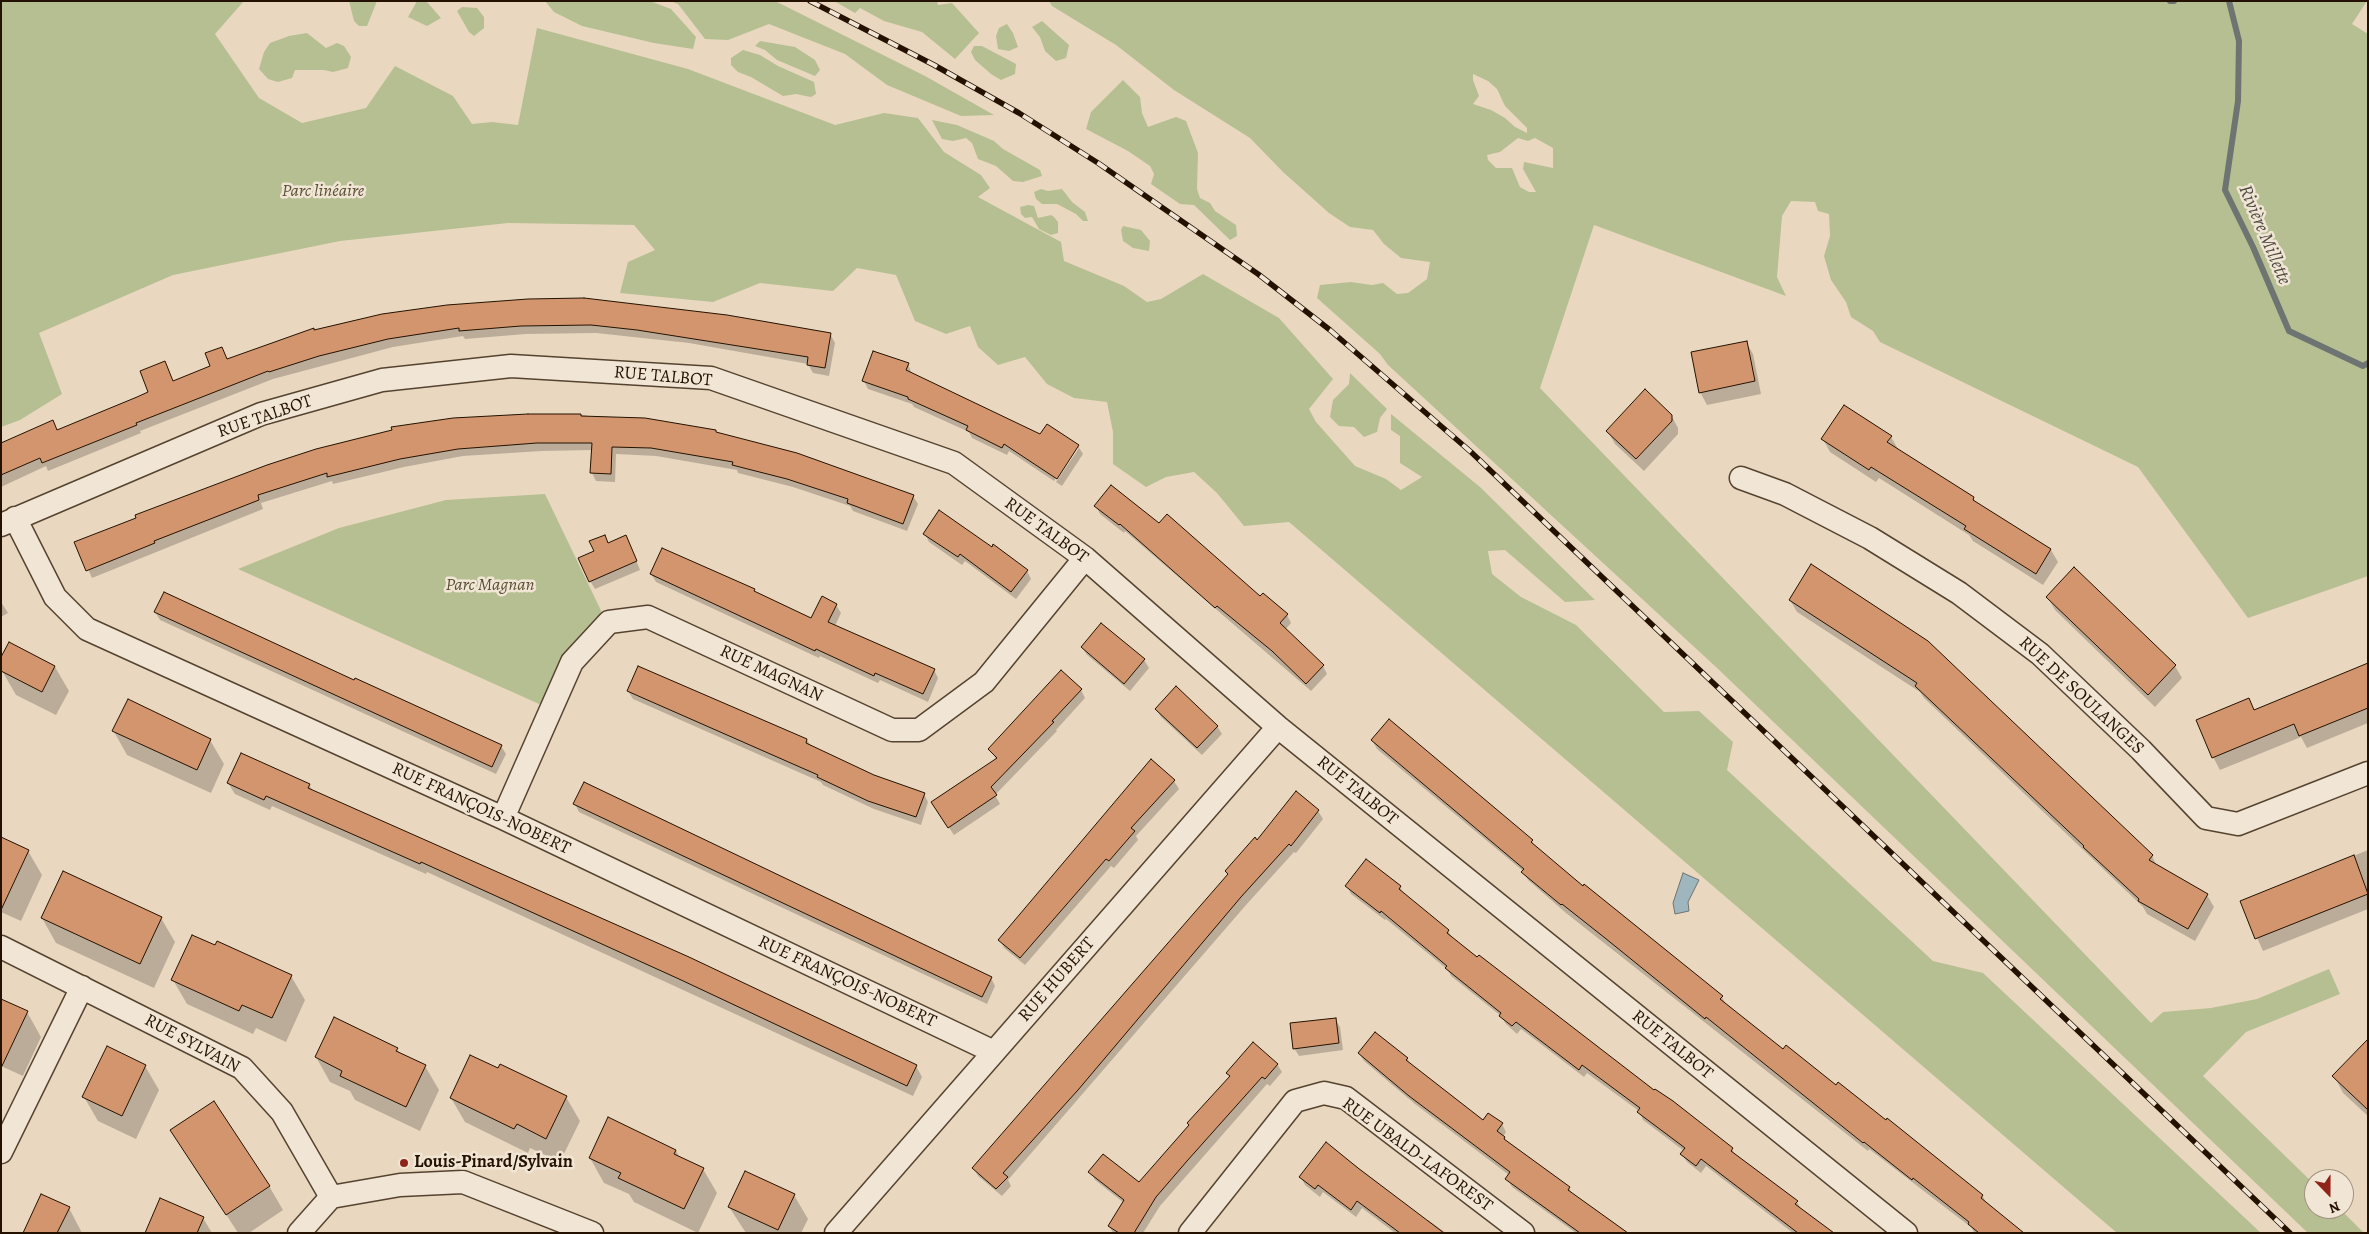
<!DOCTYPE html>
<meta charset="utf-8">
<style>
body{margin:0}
#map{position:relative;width:2369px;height:1234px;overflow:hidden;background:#e9d8bf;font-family:Alegreya,serif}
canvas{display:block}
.frame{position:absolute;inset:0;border:2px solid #241100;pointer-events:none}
.north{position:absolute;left:2304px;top:1169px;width:50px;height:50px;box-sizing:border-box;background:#f1e6d5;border:1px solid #9f9180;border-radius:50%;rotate:158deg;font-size:14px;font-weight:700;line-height:20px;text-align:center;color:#241100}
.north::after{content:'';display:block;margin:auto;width:18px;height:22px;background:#8f2418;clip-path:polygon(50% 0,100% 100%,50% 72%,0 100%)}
</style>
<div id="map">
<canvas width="2369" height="1234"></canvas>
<div class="frame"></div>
<div class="north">N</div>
</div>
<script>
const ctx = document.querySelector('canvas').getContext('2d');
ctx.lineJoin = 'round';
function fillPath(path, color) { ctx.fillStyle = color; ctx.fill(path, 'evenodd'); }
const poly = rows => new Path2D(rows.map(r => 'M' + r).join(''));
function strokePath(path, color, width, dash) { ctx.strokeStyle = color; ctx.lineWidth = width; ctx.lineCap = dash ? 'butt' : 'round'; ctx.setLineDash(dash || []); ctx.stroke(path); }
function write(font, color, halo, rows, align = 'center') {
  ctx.font = font + ' Alegreya,serif'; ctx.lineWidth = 5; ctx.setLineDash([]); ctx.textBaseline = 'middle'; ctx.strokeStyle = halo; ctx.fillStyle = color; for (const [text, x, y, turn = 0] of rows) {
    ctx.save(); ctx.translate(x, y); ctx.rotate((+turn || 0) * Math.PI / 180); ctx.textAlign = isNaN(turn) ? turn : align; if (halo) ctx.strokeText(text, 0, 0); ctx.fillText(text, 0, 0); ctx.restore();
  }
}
const green = poly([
 [1,1,244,1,215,34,259,98,302,123,366,108,395,66,453,96,472,124,492,122,518,125,537,28,688,69,835,125,884,113,918,118,944,152,981,175,990,188,978,197,1061,242,1064,261,1124,286,1147,302,1161,299,1203,274,1279,318,1333,379,1309,409,1316,422,1355,466,1386,479,1401,490,1422,477,1400,463,1400,436,1391,430,1391,414,1480,487,1595,600,1565,602,1505,550,1488,551,1492,574,1521,597,1576,625,1664,712,1699,711,1733,742,1727,770,1933,961,1983,973,2261,1233,2117,1233,1289,522,1244,526,1217,493,1194,472,1166,477,1146,487,1113,464,1113,432,1107,402,1074,398,1047,384,1025,357,998,365,978,347,970,326,946,334,915,321,896,275,857,268,833,291,760,283,713,302,620,293,628,262,655,250,634,225,508,223,340,241,173,275,39,333,62,394,20,420,1,427],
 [349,1,377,1,367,26,359,26,354,21],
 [417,1,427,2,441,18,427,26,408,17],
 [545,1,650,1,671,9,696,37,693,49,654,43,582,26,554,12],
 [670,1,775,1,925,76,994,115,961,116,887,85,845,54,769,24,728,40,705,39,678,4],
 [834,1,937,1,938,5,952,3,979,33,955,59,922,32,884,21,860,8,855,13],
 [1049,1,2367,1,2352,24,2368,34,2368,576,2248,618,2138,467,1880,342,1873,331,1851,317,1846,302,1831,280,1824,256,1830,236,1829,214,1818,211,1815,202,1791,201,1782,216,1777,277,1786,296,1594,225,1540,388,2151,1023,2163,1012,2211,1008,2257,999,2329,969,2340,994,2246,1032,2203,1076,2314,1184,2314,1209,2340,1209,2364,1233,2308,1233,1716,667,1388,365,1380,354,1317,298,1320,285,1351,282,1372,285,1383,283,1397,294,1408,293,1427,279,1430,262,1401,258,1384,244,1373,230,1350,227,1329,213,1283,172,1250,138,1174,90,1116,45,1052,6],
 [1473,74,1488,81,1497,89,1505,106,1527,128,1527,133,1515,127,1505,118,1491,110,1473,104,1479,96,1473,80],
 [1518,138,1528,141,1535,138,1553,148,1553,168,1524,162,1523,169,1536,192,1529,192,1520,187,1512,168,1496,168,1488,160,1487,155,1500,152],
 [462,7,477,8,484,17,484,28,474,36,469,32,457,11],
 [1042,21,1069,45,1066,58,1056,61,1045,51,1040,37,1032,27],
 [1007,24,1013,33,1018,47,1009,51,998,49,996,36,999,28],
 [307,33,326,48,337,43,344,46,351,57,348,68,333,72,324,70,295,70,292,78,278,82,268,79,259,69,264,52,270,43,289,36],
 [760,41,795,47,815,60,820,70,815,76,777,60,765,50,755,46],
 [974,46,982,46,1016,64,1015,74,1001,80,991,74,975,60,971,52],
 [743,50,760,55,778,66,814,82,816,94,811,97,796,94,783,96,751,77,738,72,731,65,731,58],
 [1123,80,1140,97,1142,113,1148,127,1176,117,1186,121,1198,153,1197,189,1200,198,1210,203,1215,211,1236,225,1237,236,1230,240,1194,205,1180,204,1151,184,1154,174,1150,166,1128,151,1086,129,1091,112],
 [932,120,957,125,994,141,1003,149,1040,170,1042,176,1023,182,1013,181,996,166,978,159,972,143,966,138,953,141,942,139],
 [1041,189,1048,191,1062,189,1072,202,1085,212,1088,221,1083,221,1076,214,1057,204,1042,204,1036,199,1034,192],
 [1028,205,1034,206,1038,218,1051,215,1054,217,1058,222,1058,233,1051,235,1039,229,1032,217,1025,218,1021,214,1020,207],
 [1123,226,1141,230,1150,241,1149,251,1133,248,1123,241,1121,230],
 [1350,373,1387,409,1380,418,1377,432,1364,437,1354,427,1339,426,1330,417,1333,400,1349,384],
 [545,494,606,621,548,708,238,569,339,528,446,500]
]);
const water = poly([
 [1683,873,1699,880,1688,902,1689,911,1675,914,1673,903,1683,873]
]);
const shadow = poly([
 [382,315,830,334,835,343,829,376,813,373,808,364,689,343,596,333,526,334,465,339,463,336,393,347,273,379,140,431,141,433,48,471,46,466,1,487,1,444,53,422,58,431,149,392,164,362,173,382,227,360,314,331],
 [1746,342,1753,354,1761,394,1707,405,1700,392],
 [908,364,912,374,1040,436,1078,446,1083,454,1062,486,1056,482,1079,448,1076,448,1054,481,1009,451,1007,455,972,438,969,432,914,407,912,404,868,389,864,381],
 [581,415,716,433,913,496,918,504,907,531,853,511,850,506,793,487,738,473,737,470,656,456,616,454,615,482,596,481,592,473,593,450,542,451,463,456,404,467,333,484,332,481,261,503,263,509,92,578,76,543,137,518,136,516],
 [1671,415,1678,428,1678,434,1644,471,1615,444,1608,432],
 [1891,437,1898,449,1973,498,1977,504,2051,550,2058,562,2043,585,1973,541,1969,535,1879,478,1876,482,1830,452,1823,439],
 [1096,506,1159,525,1287,615,1291,623,1285,630,1323,666,1327,674,1311,691,1125,531,1124,533,1100,514],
 [925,534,1027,571,1031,579,1016,599,965,561,962,565,929,542],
 [604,536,609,544,630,545,640,570,595,589,590,581,595,552],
 [1811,566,2152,856,2157,866,2207,895,2214,907,2195,941,2147,914,2143,907,1924,698,1920,692,1797,612,1790,600],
 [651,574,754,590,756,593,812,620,836,605,841,613,835,626,934,670,938,678,928,702,880,680,878,683,820,656,819,658,656,582],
 [2048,598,2175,666,2182,678,2155,707,2055,610],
 [1,602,8,613,1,617],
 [155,612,355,682,501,746,506,754,496,774,160,620],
 [1101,624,1144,660,1149,668,1130,691,1087,655,1082,647],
 [2368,664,2368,723,2307,748,2301,737,2220,770,2213,757,2248,700,2255,711],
 [55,667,69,691,56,715,16,695,1,669],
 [1081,690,1085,698,1056,730,1057,731,995,795,1000,804,954,835,937,810,996,759,990,749],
 [628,691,807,740,811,746,874,776,924,794,928,802,921,825,874,809,823,785,821,782,633,699],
 [1156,709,1217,726,1222,734,1202,755,1161,717],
 [113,730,210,740,224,764,211,793,127,755],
 [1372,740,1532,841,1535,847,1583,888,1722,997,1727,1006,1783,1051,1982,1195,1987,1204,2022,1233,1974,1233,1972,1228,1869,1149,1868,1151,1566,913,1528,880,1523,871,1377,749],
 [1174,781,1179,789,1136,836,1138,840,1114,868,1111,866,1025,965,1004,948,1000,940],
 [228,783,309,785,313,791,916,1066,922,1077,913,1096,427,872,426,874,272,806,270,810,235,794],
 [1296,793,1318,811,1323,819,1296,853,1294,852,1246,905,1008,1180,1011,1186,1002,1196,978,1176,974,1168,1228,875,1226,871,1258,842],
 [575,804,991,978,995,986,987,1004,579,812],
 [1,839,28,851,42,875,21,921,1,912],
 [2368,850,2368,909,2263,951,2241,902],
 [1347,886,1400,887,1404,895,1448,931,1453,939,1732,1149,1736,1157,1797,1202,1802,1211,1831,1233,1793,1233,1706,1166,1701,1173,1687,1162,1682,1154,1684,1151,1643,1120,1639,1111,1587,1073,1584,1077,1521,1029,1517,1034,1506,1024,1501,1016,1451,976,1448,970,1386,919,1385,920,1351,894],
 [42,918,161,918,175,942,154,988,56,943],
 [291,976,305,1000,286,1042,256,1028,253,1034,187,1004,173,980],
 [1,1000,27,1012,41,1037,23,1076,1,1066],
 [1335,1019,1340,1027,1343,1050,1299,1056,1294,1048],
 [2368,1041,2368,1116,2343,1093,2334,1076],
 [397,1049,401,1055,425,1066,439,1090,420,1131,355,1100,350,1091,330,1082,316,1057],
 [1359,1053,1407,1058,1411,1066,1483,1122,1502,1124,1506,1132,1503,1137,1508,1144,1569,1188,1573,1195,1622,1233,1576,1233,1512,1187,1507,1179,1509,1175,1415,1104,1364,1061],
 [1277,1064,1282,1072,1270,1086,1267,1084,1160,1206,1143,1233,1113,1233,1109,1226,1124,1203,1095,1180,1090,1172,1139,1184,1190,1126,1188,1124,1230,1077,1228,1073],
 [145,1066,159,1090,136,1139,98,1121,84,1097],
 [566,1097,580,1121,560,1162,530,1148,528,1153,465,1122,451,1098],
 [172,1130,269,1186,283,1210,249,1233,238,1233],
 [1326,1143,1427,1221,1428,1220,1446,1233,1395,1233,1362,1208,1356,1217,1323,1192,1320,1197,1305,1185,1301,1177],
 [676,1150,680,1159,703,1169,717,1193,698,1233,634,1202,629,1194,604,1183,590,1158],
 [794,1195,808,1219,801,1233,746,1233,729,1207],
 [69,1208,82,1233,24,1233],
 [203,1218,212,1233,147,1233]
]);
const stream = poly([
 [2170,1,2174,1],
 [2229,1,2239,41,2238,101,2225,190,2253,247,2289,331,2363,366,2368,363]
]);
const building = poly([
 [584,298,727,315,831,333,825,368,807,365,808,357,637,330,591,325,521,326,459,331,459,328,388,339,319,356,269,372,268,371,136,423,137,425,42,463,40,458,1,475,1,443,53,420,57,430,137,397,148,392,140,371,165,361,173,381,210,366,205,353,222,347,227,359,314,328,314,330,382,314,447,305,528,299,584,298],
 [1747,341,1755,381,1699,393,1691,352,1747,341],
 [873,351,909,363,906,370,1040,434,1047,424,1079,445,1057,479,1004,444,1002,448,966,430,968,426,908,399,908,397,862,381,873,351],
 [1645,389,1672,415,1672,421,1636,459,1606,431,1645,389],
 [1844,405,1892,436,1887,442,1974,497,1973,500,2051,549,2036,574,1964,529,1966,526,1871,467,1869,470,1821,439,1844,405],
 [528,414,581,414,581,416,645,418,716,430,716,432,797,453,914,495,903,524,847,503,848,499,787,479,732,465,733,462,651,448,612,447,611,474,590,473,592,443,537,443,458,449,400,459,327,477,327,473,258,495,259,500,154,541,155,543,86,571,74,542,136,518,135,515,267,465,316,449,392,430,391,427,453,418,528,414],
 [1111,485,1159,523,1167,514,1260,596,1263,593,1288,614,1280,623,1324,665,1306,684,1272,651,1217,606,1215,608,1120,524,1119,525,1094,506,1111,485],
 [939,510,992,547,993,544,1028,570,1011,592,960,554,958,557,923,534,939,510],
 [605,535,608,543,626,535,637,561,589,582,578,558,594,551,589,541,605,535],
 [662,548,755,589,754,591,811,618,822,596,837,604,828,622,935,669,923,694,875,673,874,676,816,649,815,651,650,574,662,548],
 [1811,564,1928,641,2153,855,2149,860,2208,894,2188,929,2138,901,2139,899,2083,847,2084,846,1915,686,1917,683,1789,600,1811,564],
 [2074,567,2176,665,2148,695,2046,597,2074,567],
 [164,592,354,680,355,678,502,745,492,767,154,612,164,592],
 [1101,623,1145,659,1124,684,1081,647,1101,623],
 [9,642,55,666,42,692,1,671,1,657,9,642],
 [2368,663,2368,708,2299,736,2294,724,2212,758,2196,720,2249,698,2254,710,2368,663],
 [638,666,807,739,806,743,874,775,925,793,916,817,868,801,817,777,818,775,627,691,638,666],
 [1061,670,1082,689,1052,721,1054,722,991,787,997,795,948,828,931,802,997,758,988,749,1061,670],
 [1176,686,1218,726,1197,748,1155,709,1176,686],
 [128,699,211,739,197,770,112,731,128,699],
 [1389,719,1533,840,1531,842,1583,886,1584,884,1723,996,1720,999,1783,1049,1786,1045,1836,1085,1838,1082,1886,1120,1887,1118,1983,1195,1981,1198,2024,1233,1979,1233,1968,1224,1969,1222,1913,1178,1912,1180,1864,1142,1863,1143,1706,1017,1705,1019,1605,938,1562,904,1561,905,1521,872,1524,869,1371,740,1389,719],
 [241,753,310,784,308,788,689,957,917,1065,907,1086,679,979,421,862,420,864,266,796,264,800,227,783,241,753],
 [1151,759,1175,780,1131,828,1135,831,1109,861,1106,859,1020,958,998,940,1151,759],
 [584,782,992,977,982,997,573,804,584,782],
 [1296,791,1319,810,1291,846,1289,844,1241,897,1078,1090,1003,1173,1008,1177,996,1189,972,1168,1228,874,1225,871,1255,837,1257,840,1296,791],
 [1,837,29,850,1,910,1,837],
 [2354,855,2368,894,2255,939,2240,901,2354,855],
 [1366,859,1401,886,1399,889,1449,930,1447,933,1477,957,1479,955,1654,1090,1655,1089,1673,1101,1733,1148,1731,1151,1798,1201,1795,1204,1834,1233,1798,1233,1701,1159,1696,1166,1680,1154,1685,1148,1637,1112,1640,1108,1582,1065,1579,1070,1516,1022,1512,1026,1499,1016,1501,1013,1445,968,1447,966,1381,911,1380,913,1345,886,1366,859],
 [63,871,162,917,140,964,41,918,63,871],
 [192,935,215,945,217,941,292,975,272,1018,242,1005,239,1011,171,980,192,935],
 [1,999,28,1011,1,1068,1,999],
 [334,1017,398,1048,396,1051,426,1065,406,1107,340,1076,342,1071,315,1057,334,1017],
 [1336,1018,1339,1043,1293,1049,1290,1023,1336,1018],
 [1375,1032,1408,1058,1406,1060,1483,1120,1488,1113,1503,1123,1497,1131,1505,1137,1504,1139,1570,1187,1568,1190,1628,1233,1580,1233,1505,1179,1510,1172,1409,1096,1358,1053,1375,1032],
 [2368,1039,2368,1110,2332,1076,2368,1039],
 [1253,1042,1278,1064,1265,1079,1262,1077,1187,1161,1156,1197,1134,1233,1119,1233,1108,1226,1124,1200,1088,1172,1103,1154,1139,1182,1189,1125,1187,1123,1230,1076,1226,1073,1253,1042],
 [107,1046,146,1065,122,1116,82,1097,107,1046],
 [470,1055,498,1068,500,1064,567,1096,546,1139,517,1124,514,1129,450,1098,470,1055],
 [214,1101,270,1186,226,1215,170,1130,214,1101],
 [608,1117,676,1150,674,1154,704,1168,684,1209,618,1178,621,1173,589,1158,608,1117],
 [1326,1142,1358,1168,1444,1233,1400,1233,1357,1201,1351,1210,1318,1185,1315,1189,1299,1177,1326,1142],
 [745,1171,795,1194,778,1230,728,1207,745,1171],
 [41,1194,70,1207,57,1233,23,1233,41,1194],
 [160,1198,204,1217,197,1233,145,1233,160,1198]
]);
const minor = poly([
 [1741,478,1785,494,1870,538,1959,593,2040,654,2141,750,2206,818,2238,824,2368,773],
 [15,518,55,597,87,629,503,818,994,1052],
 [1,525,261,414,382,380,511,366,711,378,954,463,1085,558,1278,727,1906,1233],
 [503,818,572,662,609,622,648,617,892,730,919,730,984,682,1085,558],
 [1,947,242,1068,282,1112,331,1197],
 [1,1152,82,987],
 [299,1233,331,1197,400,1185,463,1182,592,1233],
 [836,1233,1278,727],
 [1190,1233,1295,1101,1324,1093,1346,1098,1523,1233]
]);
const rail = poly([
 [810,1,934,65,1019,113,1098,163,1258,274,1330,330,1471,452,2290,1233]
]);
const markers = [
 [404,1163,5,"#8f2418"]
];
const parkNames = [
 ["Parc linéaire",323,192],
 ["Parc Magnan",490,586]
];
const streetNames = [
 ["RUE TALBOT",663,377,5],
 ["RUE TALBOT",265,417,-19],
 ["RUE TALBOT",1046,531,36],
 ["RUE MAGNAN",771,674,25],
 ["RUE DE SOULANGES",2081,696,43],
 ["RUE TALBOT",1357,791,39],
 ["RUE FRANÇOIS-NOBERT",481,809,25],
 ["RUE HUBERT",1057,980,-49],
 ["RUE FRANÇOIS-NOBERT",847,982,25],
 ["RUE SYLVAIN",192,1044,28],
 ["RUE TALBOT",1672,1045,39],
 ["RUE UBALD-LAFOREST",1417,1155,36]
];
const poiNames = [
 ["Louis-Pinard/Sylvain",414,1163]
];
const waterNames = [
 ["Rivière Millette",2264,235,67]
];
fillPath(green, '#b6bf92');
fillPath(water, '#9fb6be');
strokePath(water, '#6e7472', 1);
fillPath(shadow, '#0003');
strokePath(stream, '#6e7472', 6);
fillPath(building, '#d2956d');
strokePath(building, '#241100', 1);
strokePath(minor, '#554330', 25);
strokePath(minor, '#f1e6d5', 22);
strokePath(rail, '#241100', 5.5);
strokePath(rail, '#f1e6d5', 4, [11]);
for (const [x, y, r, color] of markers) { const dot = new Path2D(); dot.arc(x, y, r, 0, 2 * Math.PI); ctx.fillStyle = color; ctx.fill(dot); strokePath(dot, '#f1e6d5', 2); }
write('italic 18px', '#574e33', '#f1e6d5', parkNames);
write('18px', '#241100', '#f1e6d5', streetNames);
write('bold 18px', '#241100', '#f1e6d5', poiNames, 'left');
write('italic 19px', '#4f4b42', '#f1e6d5', waterNames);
</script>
